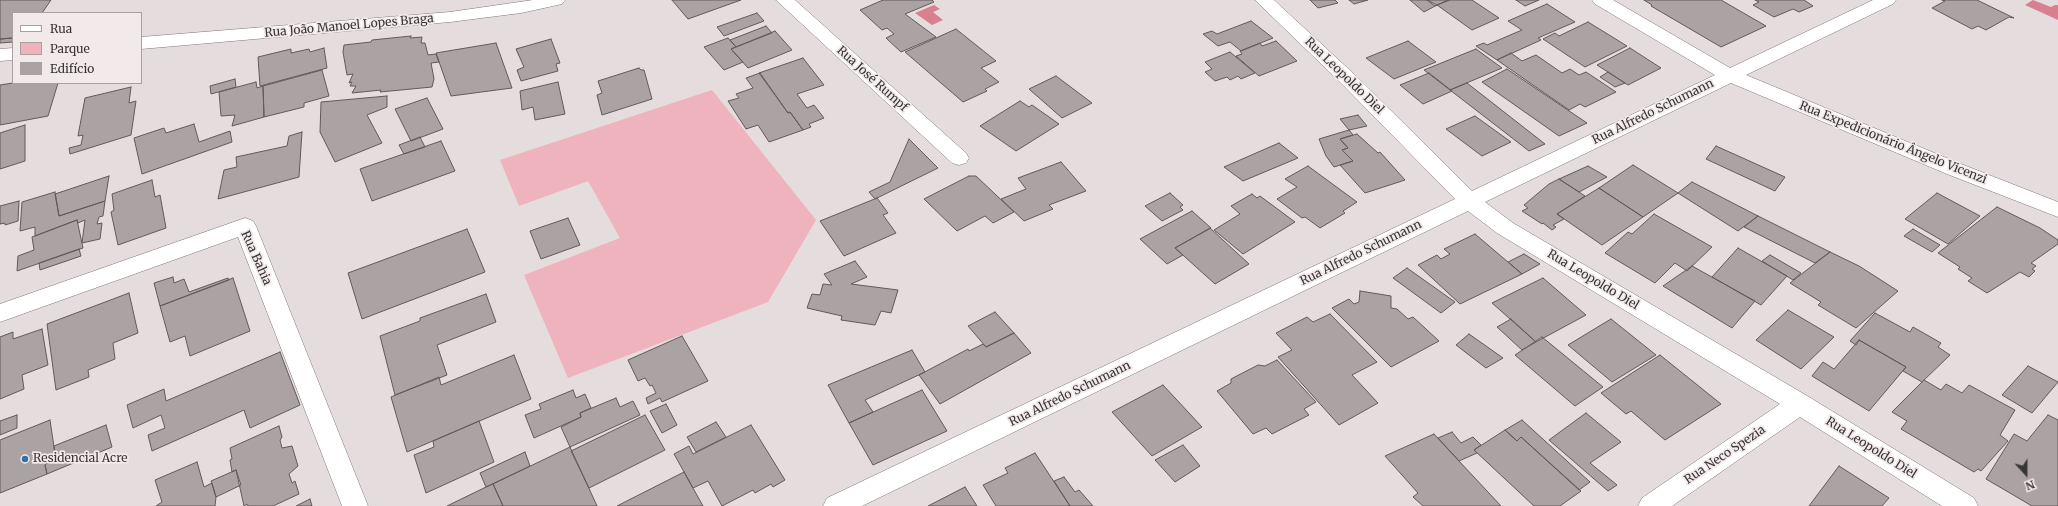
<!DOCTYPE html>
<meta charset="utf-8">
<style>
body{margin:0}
#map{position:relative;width:2058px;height:506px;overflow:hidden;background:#e5dcdd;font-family:Merriweather,serif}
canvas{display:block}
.legend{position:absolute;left:12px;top:12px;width:130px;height:72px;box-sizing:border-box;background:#f2e9eb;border:1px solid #a8a1a2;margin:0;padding:5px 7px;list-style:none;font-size:12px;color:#383535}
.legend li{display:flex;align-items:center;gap:8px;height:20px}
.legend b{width:20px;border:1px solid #a8a1a2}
.north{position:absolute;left:2006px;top:454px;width:40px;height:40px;-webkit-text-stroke:3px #f2e9eb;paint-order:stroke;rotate:159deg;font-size:11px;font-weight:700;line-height:16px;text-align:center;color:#383535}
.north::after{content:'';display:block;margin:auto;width:14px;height:18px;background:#383535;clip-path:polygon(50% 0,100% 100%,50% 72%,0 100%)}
</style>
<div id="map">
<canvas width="2058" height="506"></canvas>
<ul class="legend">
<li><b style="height:5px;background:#fff"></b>Rua</li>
<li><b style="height:11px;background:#eeb3bc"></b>Parque</li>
<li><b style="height:11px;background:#aaa2a3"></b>Edifício</li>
</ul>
<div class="north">N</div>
</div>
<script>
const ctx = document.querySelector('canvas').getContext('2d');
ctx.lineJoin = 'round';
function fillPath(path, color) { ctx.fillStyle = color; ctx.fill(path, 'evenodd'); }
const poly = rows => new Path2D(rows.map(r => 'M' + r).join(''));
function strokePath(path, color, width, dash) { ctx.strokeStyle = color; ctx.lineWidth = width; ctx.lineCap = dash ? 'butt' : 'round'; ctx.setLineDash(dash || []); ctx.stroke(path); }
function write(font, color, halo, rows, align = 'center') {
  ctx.font = font + ' Merriweather,serif'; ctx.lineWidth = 3.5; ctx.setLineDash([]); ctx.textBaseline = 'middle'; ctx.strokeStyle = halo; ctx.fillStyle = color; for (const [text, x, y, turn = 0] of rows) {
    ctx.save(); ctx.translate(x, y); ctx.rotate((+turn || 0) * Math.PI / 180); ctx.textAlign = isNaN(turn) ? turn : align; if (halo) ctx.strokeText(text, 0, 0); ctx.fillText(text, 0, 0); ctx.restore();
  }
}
const green = poly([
 [712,90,816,220,768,302,568,378,524,275,620,238,588,181,519,206,500,160]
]);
const water = poly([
 [2033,0,2051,7,2055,5,2058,5,2058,20,2025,5],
 [934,5,940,9,933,12,943,20,932,25,915,13]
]);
const building = poly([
 [0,0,51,0,42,13,13,13,13,38,0,39,0,0],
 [672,0,741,0,688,19,672,0],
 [883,0,932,0,934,2,905,14,936,37,901,52,886,38,894,34,887,28,882,30,860,10,883,0],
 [1310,0,1335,0,1338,3,1318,8,1310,0],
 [1349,0,1368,0,1354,4,1349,0],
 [1410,0,1427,0,1437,5,1424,12,1410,0],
 [1427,0,1448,0,1435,6,1427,0],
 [1450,0,1472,0,1499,18,1472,30,1437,5,1450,0],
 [1516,0,1539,0,1525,6,1516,0],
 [1644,0,1721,0,1766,26,1721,47,1651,6,1652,5,1644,0],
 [1755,0,1804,0,1813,6,1799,12,1793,9,1774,17,1753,5,1759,2,1755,0],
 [1942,0,1977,0,2014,18,2009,17,1986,30,1978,26,1972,29,1932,8,1945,1,1942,0],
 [1547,4,1575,22,1538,38,1541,40,1497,60,1476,46,1484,43,1487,45,1522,30,1508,21,1547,4],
 [757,13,764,21,724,36,717,27,757,13],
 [1251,21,1273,38,1241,51,1230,42,1218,46,1203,34,1212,31,1217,34,1251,21],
 [1588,22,1627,46,1585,67,1543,39,1555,33,1559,36,1588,22],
 [766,26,772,33,736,47,730,40,766,26],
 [956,29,996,61,981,68,999,82,985,89,987,91,963,102,905,52,956,29],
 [775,31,792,50,748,68,731,49,775,31],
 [411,36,410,38,422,37,421,43,425,43,428,55,436,54,439,62,431,63,434,79,432,87,380,92,381,90,352,93,356,86,350,86,352,82,349,83,353,74,347,75,343,52,344,45,371,42,372,40,411,36],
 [13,38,13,42,0,43,0,39,13,38],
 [728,38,736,47,731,49,743,62,724,70,704,47,728,38],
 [551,39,560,63,556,64,558,71,521,81,517,70,524,67,516,49,551,39],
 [1276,41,1297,61,1259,76,1236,56,1242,54,1240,51,1260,43,1262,46,1276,41],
 [1408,41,1436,62,1394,79,1366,58,1408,41],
 [496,43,512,88,451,96,436,53,496,43],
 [324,48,327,68,260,86,258,57,291,49,291,53,309,49,310,52,324,48],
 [1630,48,1661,68,1628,85,1597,65,1630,48],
 [1476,49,1502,68,1450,90,1424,70,1476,49],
 [1230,52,1255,73,1241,79,1238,76,1230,80,1227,77,1215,81,1205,72,1212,69,1205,62,1230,52],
 [1511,53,1522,61,1536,55,1562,73,1570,69,1579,75,1586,72,1616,92,1585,107,1580,104,1569,110,1497,60,1511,53],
 [803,58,824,85,797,94,807,108,814,105,824,118,809,124,811,127,803,130,790,112,788,113,759,73,803,58],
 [639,68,641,70,644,70,652,99,602,115,597,95,602,93,598,81,639,68],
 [1507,69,1587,123,1559,136,1482,82,1507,69],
 [322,70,329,96,304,103,304,107,264,117,263,86,322,70],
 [1608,72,1625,83,1615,87,1600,77,1608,72],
 [760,73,788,113,790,112,803,130,769,142,758,125,746,129,728,101,739,98,736,94,753,88,746,78,760,73],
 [1429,73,1452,91,1423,104,1400,85,1429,73],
 [1056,76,1092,103,1062,118,1029,89,1056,76],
 [235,79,236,87,211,94,210,86,235,79],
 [256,82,257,88,263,86,264,117,232,126,235,115,221,116,219,92,256,82],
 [558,82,565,114,535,120,533,107,522,110,520,91,558,82],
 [13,83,58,83,48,116,0,125,0,85,13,83],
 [1467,83,1545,144,1529,151,1450,90,1467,83],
 [131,87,129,103,136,101,131,135,70,154,69,148,81,145,83,135,78,136,85,98,131,87],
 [387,96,387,107,367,115,382,143,335,162,320,132,321,102,387,96],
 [427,98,443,129,411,141,395,109,427,98],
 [1020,101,1029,107,1032,105,1059,124,1016,151,980,126,1020,101],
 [1358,115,1367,126,1349,130,1340,119,1358,115],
 [1475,116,1511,142,1482,156,1446,129,1475,116],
 [194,124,199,142,230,131,232,142,142,174,134,138,164,128,166,133,194,124],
 [25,125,25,161,0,169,0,133,25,125],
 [1349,130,1353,135,1340,139,1348,148,1342,150,1353,161,1334,167,1326,156,1319,139,1349,130],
 [302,132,299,177,218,199,224,170,237,167,236,157,287,146,289,136,302,132],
 [1357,134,1378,153,1380,152,1405,180,1365,193,1340,165,1353,161,1342,150,1348,148,1340,139,1357,134],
 [420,137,425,147,404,154,399,145,420,137],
 [909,139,938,168,875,199,869,192,890,182,909,139],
 [441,141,455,171,372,201,360,169,441,141],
 [1279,143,1298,158,1243,181,1224,167,1279,143],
 [1716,146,1785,177,1775,191,1706,159,1716,146],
 [1061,162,1086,191,1049,205,1053,209,1024,221,1001,199,1026,189,1018,178,1061,162],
 [1633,165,1678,193,1643,217,1599,188,1633,165],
 [1308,166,1357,202,1343,211,1345,213,1320,228,1305,217,1302,218,1277,199,1297,187,1285,179,1308,166],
 [1588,166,1607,177,1579,192,1559,179,1588,166],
 [109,176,105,201,59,216,55,194,109,176],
 [969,176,976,176,1014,212,993,223,985,216,957,231,924,199,969,176],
 [1559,179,1585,196,1557,214,1564,219,1553,225,1556,227,1552,230,1543,223,1542,224,1522,211,1528,208,1524,205,1549,184,1559,179],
 [152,180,155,197,160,195,166,228,118,245,111,212,114,210,112,194,152,180],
 [1692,182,1758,216,1738,231,1678,193,1692,182],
 [1599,188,1643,217,1602,245,1557,214,1599,188],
 [55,192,59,216,105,201,103,216,99,217,97,224,102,223,100,239,82,243,85,220,78,223,77,220,35,236,35,227,20,231,22,202,55,192],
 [1170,193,1183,205,1180,207,1183,210,1162,221,1145,206,1170,193],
 [1937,193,1980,216,1948,244,1905,219,1937,193],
 [1252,194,1257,198,1260,196,1295,222,1243,254,1214,230,1240,214,1231,206,1252,194],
 [877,198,888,213,883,215,896,233,844,256,820,221,877,198],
 [19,201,18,221,5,225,5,223,0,224,0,206,19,201],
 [1997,207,2040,228,2058,240,2058,244,2031,263,2036,266,2032,269,2035,271,2029,277,2020,272,1987,293,1968,281,1972,278,1958,269,1960,267,1938,253,1997,207],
 [1192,211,1211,228,1175,248,1183,255,1167,264,1140,239,1192,211],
 [1654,214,1712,247,1687,271,1675,263,1655,283,1605,253,1628,232,1632,234,1654,214],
 [1758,216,1830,252,1815,263,1744,227,1758,216],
 [568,218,580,245,541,259,530,231,568,218],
 [77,220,83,248,17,271,18,256,34,250,32,237,77,220],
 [1210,228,1249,264,1215,284,1175,248,1210,228],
 [467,229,485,272,362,319,348,273,467,229],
 [1913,229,1940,245,1932,252,1904,236,1913,229],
 [1475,234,1522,274,1460,304,1418,265,1437,255,1441,259,1450,254,1444,249,1475,234],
 [1738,248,1787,276,1761,305,1712,277,1738,248],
 [79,249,81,256,40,270,39,263,79,249],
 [1830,252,1859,266,1898,291,1856,328,1818,305,1821,302,1790,283,1830,252],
 [1524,254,1540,264,1522,274,1508,262,1524,254],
 [1770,255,1801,273,1793,280,1762,261,1770,255],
 [855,261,867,277,851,284,898,290,891,313,881,311,875,325,841,320,842,316,807,308,812,294,820,295,823,284,832,285,824,274,855,261],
 [1692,266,1755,301,1732,328,1663,286,1692,266],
 [1407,268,1455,302,1441,313,1393,278,1407,268],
 [173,277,174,283,184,279,189,292,228,278,229,280,160,306,154,283,173,277],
 [233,278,250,331,190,356,185,336,170,342,160,306,233,278],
 [1543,278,1586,315,1536,342,1492,303,1543,278],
 [1360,291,1391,296,1391,308,1397,309,1408,319,1413,317,1439,341,1391,367,1332,308,1349,299,1354,304,1359,302,1360,291],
 [129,293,138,333,113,343,115,359,88,370,89,377,56,390,47,324,129,293],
 [486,294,496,322,437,345,447,375,395,395,380,336,420,321,420,318,486,294],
 [1788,310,1834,337,1801,369,1756,340,1788,310],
 [995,312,1014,333,986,347,968,326,995,312],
 [1875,313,1910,332,1913,327,1941,343,1938,347,1950,355,1922,382,1903,371,1906,367,1859,340,1856,345,1850,341,1875,313],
 [1330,314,1377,362,1352,375,1378,403,1339,425,1278,357,1292,350,1276,333,1307,317,1313,322,1330,314],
 [1511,319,1536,342,1522,350,1497,327,1511,319],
 [1611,319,1656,355,1612,382,1568,345,1611,319],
 [42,329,48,365,22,375,24,389,0,399,0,337,13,332,13,339,42,329],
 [1014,333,1031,353,940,404,919,375,968,349,969,351,983,344,986,347,1014,333],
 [1469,334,1503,358,1486,368,1456,345,1469,334],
 [682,336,708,381,662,402,660,398,648,404,646,398,656,393,652,385,650,386,645,378,638,381,628,360,682,336],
 [1542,337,1603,387,1575,406,1515,355,1542,337],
 [1859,340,1906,367,1869,411,1812,376,1823,362,1834,369,1859,340],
 [912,350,925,372,865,400,873,412,849,423,828,385,912,350],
 [280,352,300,405,250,428,244,410,152,451,148,435,165,428,161,415,133,428,127,405,164,389,166,401,280,352],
 [514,355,531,399,407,452,391,397,439,377,441,385,514,355],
 [1660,355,1721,404,1665,440,1631,411,1626,414,1601,393,1660,355],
 [1277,360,1316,402,1304,409,1309,415,1272,434,1266,428,1253,434,1217,391,1231,383,1231,379,1258,365,1265,366,1277,360],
 [2028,366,2058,382,2032,413,2002,395,2028,366],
 [1924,380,1941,390,1946,384,1962,393,1969,385,2015,410,2000,435,2008,441,1981,471,1978,469,1974,472,1901,429,1907,421,1892,412,1924,380],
 [1163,385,1202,427,1152,456,1112,412,1163,385],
 [573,390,576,398,585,394,591,408,580,413,581,417,534,438,525,415,541,409,539,404,573,390],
 [922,390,947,431,873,465,849,423,922,390],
 [616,398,620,407,633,401,640,415,570,447,561,427,581,417,580,413,616,398],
 [666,404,677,425,662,433,650,411,666,404],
 [1586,413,1621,442,1590,463,1617,485,1608,491,1549,440,1586,413],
 [17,415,17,428,0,435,0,421,17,415],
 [645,415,665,450,589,488,571,451,645,415],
 [2048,415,2058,420,2058,506,2032,506,1986,479,2014,434,2027,441,2048,415],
 [50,420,55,454,45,465,47,474,0,493,0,440,50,420],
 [1522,420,1590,482,1579,490,1521,437,1517,441,1505,430,1522,420],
 [479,421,494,462,426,493,414,455,434,447,433,441,479,421],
 [716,422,726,437,696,452,687,437,716,422],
 [106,425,112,447,47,474,45,465,55,454,54,446,106,425],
 [751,425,785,480,773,487,771,484,755,493,753,490,722,506,708,481,693,488,674,454,689,446,693,454,751,425],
 [279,426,282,437,280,440,282,448,292,446,298,466,289,474,292,483,295,481,299,494,273,506,248,506,247,504,244,506,236,470,232,472,230,460,232,459,230,448,279,426],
 [1505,430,1517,441,1521,437,1581,491,1560,506,1534,506,1474,450,1505,430],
 [1452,432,1461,443,1473,437,1481,445,1474,450,1477,453,1459,461,1438,438,1452,432],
 [1434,434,1459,461,1501,506,1423,506,1413,497,1418,493,1385,456,1434,434],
 [1183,445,1200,466,1175,482,1155,460,1183,445],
 [570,447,597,506,503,506,493,484,570,447],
 [525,452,530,466,486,487,480,473,525,452],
 [1035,453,1070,506,996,506,983,485,1008,473,1005,468,1035,453],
 [197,462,204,487,212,483,216,497,215,506,156,506,162,502,155,480,197,462],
 [1839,466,1889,498,1882,506,1809,506,1839,466],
 [236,470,241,485,216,497,211,481,236,470],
 [684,472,703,506,617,506,684,472],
 [1064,477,1075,492,1079,490,1093,506,1070,506,1054,481,1064,477],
 [493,484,503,506,447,506,486,487,493,484],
 [965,487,977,506,928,506,965,487],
 [310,499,312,506,296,506,310,499]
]);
const street = poly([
 [533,0,565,0,562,4,521,13,450,22,141,49,141,37,450,12,533,0],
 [776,0,795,0,966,153,969,158,966,163,959,165,952,163,776,0],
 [1255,0,1274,0,1356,76,1472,191,1715,75,1595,4,1592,0,1613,0,1730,68,1873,0,1896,0,1893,4,1746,75,1961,164,2058,202,2058,217,1947,174,1731,83,1485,202,1513,223,1809,397,1974,498,1978,506,1942,506,1800,417,1672,506,1638,506,1642,498,1780,404,1497,233,1468,211,862,506,823,506,827,498,1455,199,1342,84,1255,0],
 [13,48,13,60,0,61,0,49,13,48],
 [245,218,253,221,256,226,368,506,342,506,238,237,0,322,0,304,245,218]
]);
const markers = [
 [25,459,4,"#3071a7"]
];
const streetNames = [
 ["Rua João Manoel Lopes Braga",349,26,-5],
 ["Rua Leopoldo Diel",1344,76,44],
 ["Rua José Rumpf",872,79,42],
 ["Rua Alfredo Schumann",1653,112,-26],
 ["Rua Expedicionário Ângelo Vicenzi",1893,143,22],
 ["Rua Alfredo Schumann",1361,253,-26],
 ["Rua Bahia",256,258,66],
 ["Rua Leopoldo Diel",1593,280,31],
 ["Rua Alfredo Schumann",1070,394,-26],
 ["Rua Leopoldo Diel",1871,448,32],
 ["Rua Neco Spezia",1725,455,-34]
];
const poiNames = [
 ["Residencial Acre",33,459]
];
fillPath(green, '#eeb3bc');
fillPath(water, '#d87f90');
fillPath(building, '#aaa2a3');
strokePath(building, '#61595a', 1);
strokePath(street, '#807879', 1);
fillPath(street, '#fff');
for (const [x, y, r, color] of markers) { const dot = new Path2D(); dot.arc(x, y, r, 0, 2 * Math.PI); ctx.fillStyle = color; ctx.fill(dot); strokePath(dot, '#f2e9eb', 1.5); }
write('12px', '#383535', '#f2e9eb', streetNames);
write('12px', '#383535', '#f2e9eb', poiNames, 'left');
</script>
